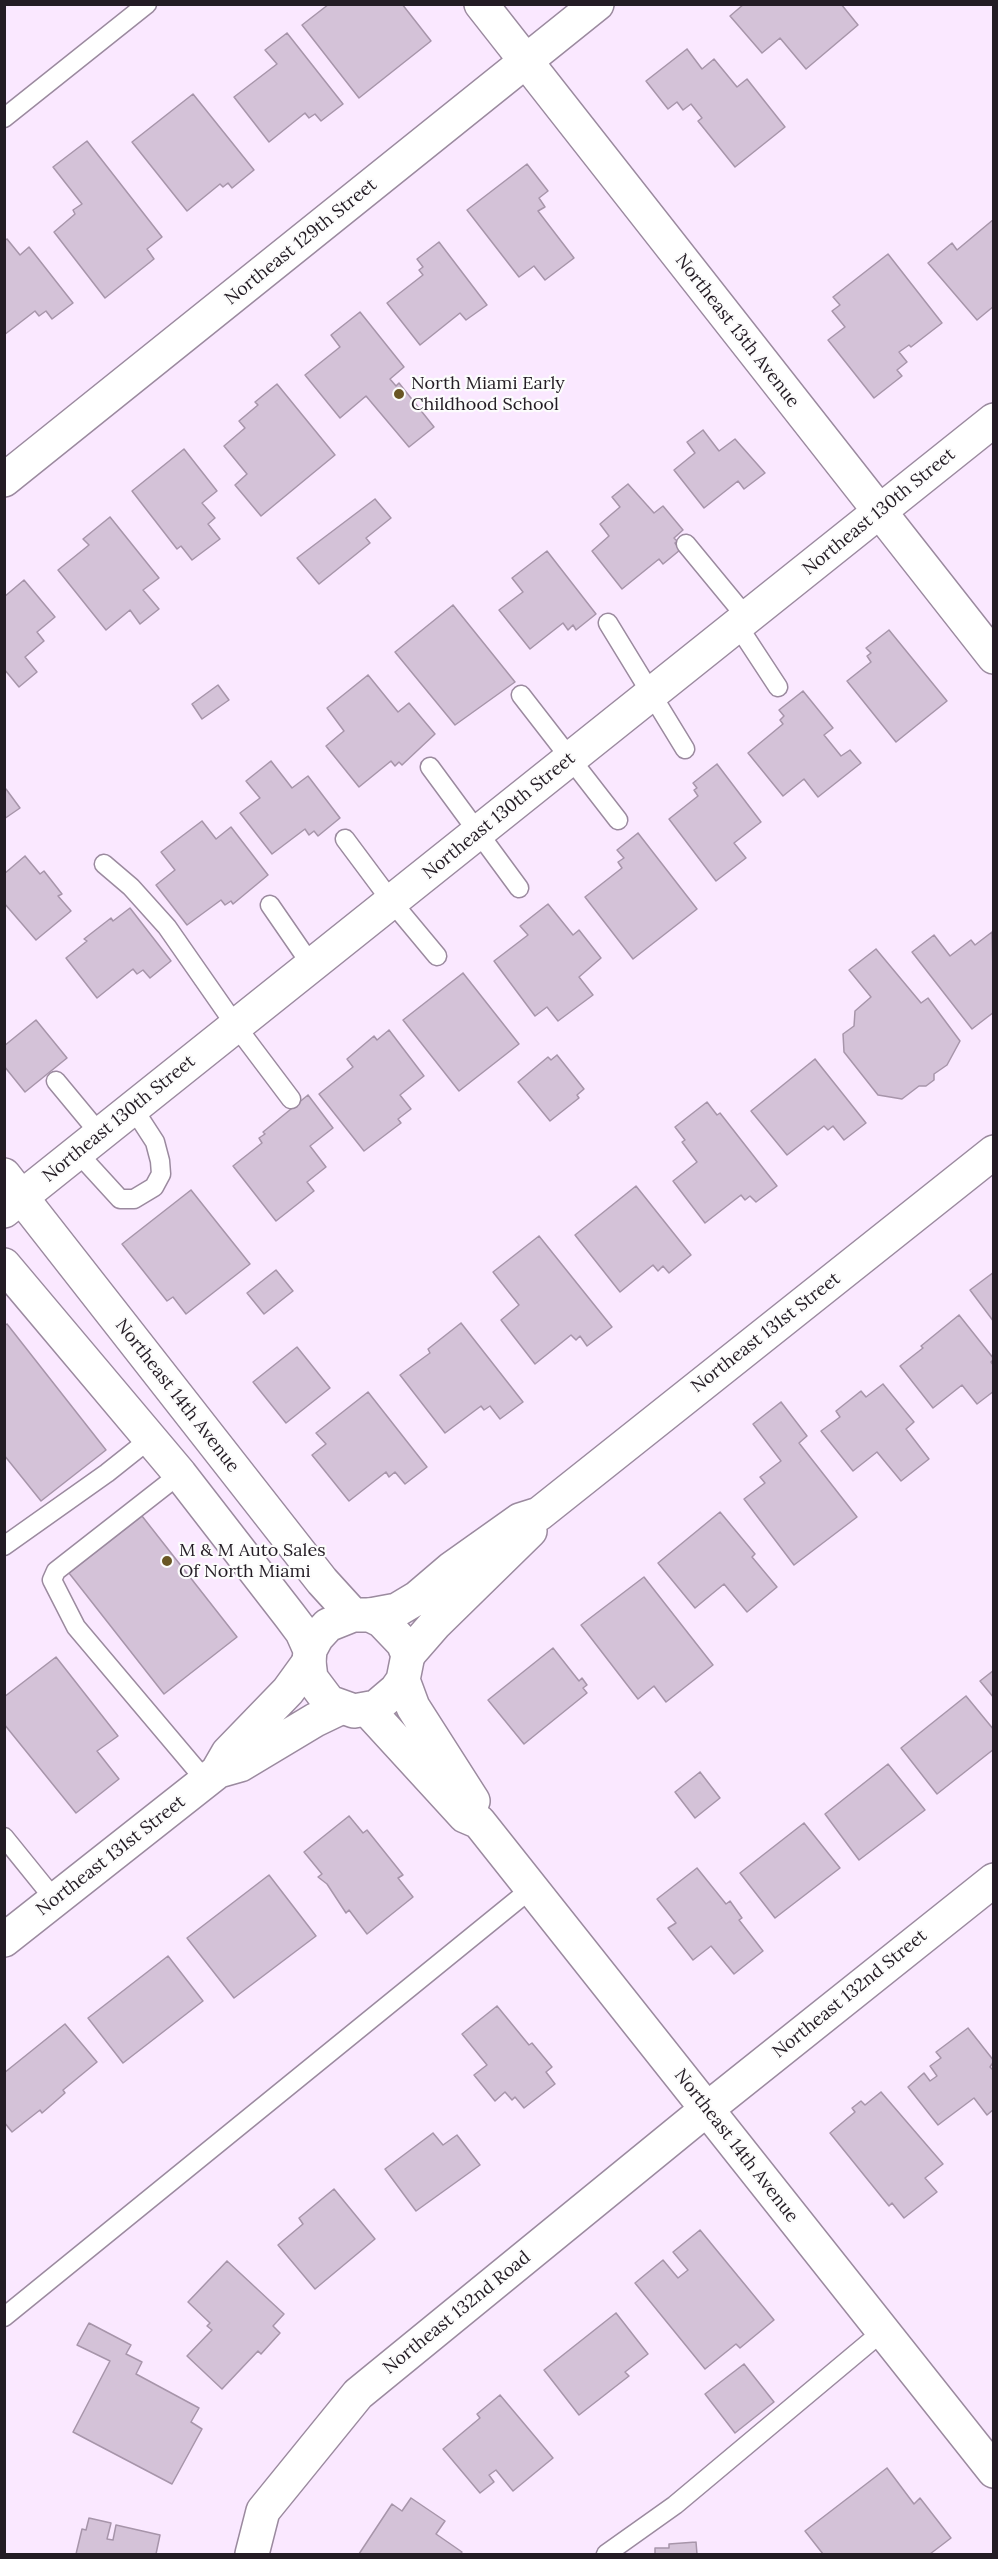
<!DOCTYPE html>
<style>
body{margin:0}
#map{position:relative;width:998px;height:2559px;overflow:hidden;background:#fae8ff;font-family:Lora,serif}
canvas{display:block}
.frame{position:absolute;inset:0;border:6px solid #231c24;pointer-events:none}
</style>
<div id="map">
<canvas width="998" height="2559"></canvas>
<div class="frame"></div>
</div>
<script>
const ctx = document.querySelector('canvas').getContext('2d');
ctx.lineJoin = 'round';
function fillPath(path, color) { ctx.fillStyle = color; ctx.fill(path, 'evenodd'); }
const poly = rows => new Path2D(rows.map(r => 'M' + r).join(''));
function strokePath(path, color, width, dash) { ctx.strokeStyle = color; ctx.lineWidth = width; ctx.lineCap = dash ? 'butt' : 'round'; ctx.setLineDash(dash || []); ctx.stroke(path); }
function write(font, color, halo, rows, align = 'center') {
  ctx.font = font + ' Lora,serif'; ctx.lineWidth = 4.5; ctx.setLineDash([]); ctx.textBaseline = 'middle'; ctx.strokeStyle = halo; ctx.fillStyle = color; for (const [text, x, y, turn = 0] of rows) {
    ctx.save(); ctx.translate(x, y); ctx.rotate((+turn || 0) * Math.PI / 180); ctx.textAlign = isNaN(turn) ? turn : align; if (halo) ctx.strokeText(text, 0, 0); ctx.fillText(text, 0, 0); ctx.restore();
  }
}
const building = poly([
 [329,4,402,4,431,41,359,98,302,25,329,4],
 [744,4,841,4,858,25,806,69,780,38,762,53,730,16,744,4],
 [287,33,343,104,321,121,315,114,309,118,305,113,269,142,234,97,277,64,265,50,287,33],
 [687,49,702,69,714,59,737,87,747,79,785,127,735,167,698,121,702,118,691,104,683,110,677,102,668,109,646,81,687,49],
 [193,94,254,170,232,188,228,183,223,187,220,184,187,211,132,142,193,94],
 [87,141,162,237,147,249,154,259,105,298,54,232,75,214,73,210,82,204,53,167,87,141],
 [527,164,548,191,539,198,545,207,538,211,574,258,545,280,534,266,519,277,467,210,527,164],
 [994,219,994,306,977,320,928,263,952,243,957,250,994,219],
 [7,239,20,255,29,247,73,303,52,319,46,311,39,316,35,311,4,335,4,241,7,239],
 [439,242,487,305,466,320,460,313,420,345,387,303,423,275,419,270,423,267,417,259,439,242],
 [888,254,942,323,911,347,909,345,899,352,907,362,897,370,902,376,874,398,828,340,845,327,832,311,840,305,833,297,888,254],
 [360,312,404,367,390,379,396,386,399,383,434,427,409,447,366,396,340,418,305,375,340,347,331,335,360,312],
 [277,384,335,455,261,516,235,485,247,474,224,446,245,428,239,421,258,405,255,402,277,384],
 [703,430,719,451,735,439,765,473,744,489,738,481,704,508,674,470,695,453,687,442,703,430],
 [184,449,217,491,202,503,215,518,208,524,220,539,192,560,181,546,177,549,132,491,184,449],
 [628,484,654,513,663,506,683,530,674,538,677,541,675,543,680,550,663,564,659,559,622,589,592,551,609,536,600,524,620,507,612,497,628,484],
 [375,499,391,518,366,538,370,543,319,584,297,558,375,499],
 [110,517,159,578,143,590,159,609,140,624,130,610,106,630,58,570,89,545,83,539,110,517],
 [547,551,596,614,576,630,573,625,568,630,563,623,530,649,499,610,523,592,512,578,547,551],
 [24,580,55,617,37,632,44,641,25,657,37,672,19,687,4,669,4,597,24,580],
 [453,605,515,682,455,725,395,652,453,605],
 [889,630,947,701,896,742,847,681,871,662,867,656,871,653,866,648,889,630],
 [368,675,398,712,409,703,435,734,402,765,399,762,395,766,391,761,359,787,326,746,344,731,327,708,368,675],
 [218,685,229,700,202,719,192,704,218,685],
 [803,691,833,728,824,735,841,756,850,750,861,763,818,797,804,779,783,796,748,753,783,724,780,720,784,716,779,710,803,691],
 [271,761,292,788,308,776,340,818,318,836,314,831,309,835,305,829,272,854,240,813,260,798,246,781,271,761],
 [717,764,761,822,734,843,746,858,716,881,669,819,698,796,694,790,697,788,693,783,717,764],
 [6,789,20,808,4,819,4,790,6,789],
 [202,821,216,839,231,827,268,875,233,904,231,901,225,905,221,900,187,925,156,885,175,870,161,852,202,821],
 [638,833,697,909,633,959,585,897,622,868,618,862,624,858,617,850,638,833],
 [25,856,40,874,44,871,62,894,58,896,71,911,36,940,4,903,4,874,25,856],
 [548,904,573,935,579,930,601,958,579,977,593,995,558,1021,547,1007,535,1016,494,961,528,935,520,926,548,904],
 [130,908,171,961,150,978,143,970,137,974,133,969,97,998,66,958,87,941,84,939,111,918,113,921,130,908],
 [992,932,994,1012,972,1029,912,952,934,935,950,956,971,940,975,945,992,932],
 [876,949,921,1003,928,998,960,1041,947,1065,934,1074,934,1080,926,1086,919,1086,902,1099,878,1095,844,1052,843,1034,854,1026,855,1011,871,997,849,970,876,949],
 [463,973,519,1044,459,1091,403,1020,463,973],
 [36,1020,67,1058,25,1092,4,1066,4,1046,36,1020],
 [389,1030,424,1076,400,1095,411,1109,398,1119,401,1123,364,1151,319,1094,353,1067,347,1059,374,1036,377,1040,389,1030],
 [557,1055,584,1089,577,1095,579,1098,550,1121,518,1082,548,1057,551,1060,557,1055],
 [815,1059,866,1123,844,1140,833,1126,828,1130,824,1126,787,1155,751,1111,815,1059],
 [308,1095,333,1128,310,1146,326,1167,307,1182,314,1191,276,1221,233,1166,262,1143,259,1138,265,1134,263,1132,308,1095],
 [707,1102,717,1115,720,1113,777,1186,756,1202,750,1196,745,1200,741,1195,705,1223,673,1181,697,1162,682,1142,685,1140,675,1127,707,1102],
 [636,1186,691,1255,669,1273,663,1266,658,1271,653,1265,620,1292,575,1235,636,1186],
 [191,1190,250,1264,186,1314,173,1297,167,1301,122,1244,191,1190],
 [539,1236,612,1327,587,1346,580,1336,576,1340,571,1335,535,1364,501,1320,519,1305,493,1272,539,1236],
 [276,1270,293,1291,264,1314,247,1293,276,1270],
 [994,1272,994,1322,970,1290,994,1272],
 [959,1315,994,1359,991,1362,994,1366,994,1391,977,1404,962,1385,933,1408,900,1366,923,1348,921,1346,959,1315],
 [461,1323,523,1402,500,1419,490,1406,484,1410,481,1406,445,1433,400,1375,430,1353,428,1349,461,1323],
 [7,1324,106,1450,41,1501,4,1455,4,1326,7,1324],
 [297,1347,330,1388,286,1423,253,1382,297,1347],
 [883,1384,914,1422,906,1429,929,1459,901,1481,877,1452,853,1471,821,1431,840,1417,836,1411,861,1391,866,1397,883,1384],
 [368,1392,427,1467,405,1484,395,1472,389,1477,386,1472,349,1501,312,1455,326,1444,316,1433,368,1392],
 [781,1402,807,1436,799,1443,857,1517,794,1565,744,1499,765,1483,760,1477,781,1461,753,1424,781,1402],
 [720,1512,755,1554,752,1557,777,1587,747,1612,724,1584,695,1608,658,1563,720,1512],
 [142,1516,237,1637,164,1694,69,1573,142,1516],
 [644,1577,713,1665,666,1702,654,1686,638,1699,581,1625,644,1577],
 [553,1648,579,1681,582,1678,587,1685,583,1688,587,1693,524,1744,488,1700,553,1648],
 [56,1657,118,1736,97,1751,119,1779,76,1813,4,1724,4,1697,56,1657],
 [994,1670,994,1698,980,1681,994,1670],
 [966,1696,994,1730,994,1749,937,1794,901,1748,966,1696],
 [888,1764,925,1810,859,1860,825,1814,888,1764],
 [700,1772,720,1798,695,1818,675,1792,700,1772],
 [349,1816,363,1833,367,1830,403,1875,398,1878,413,1897,367,1934,349,1910,346,1913,327,1884,318,1877,322,1874,304,1852,349,1816],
 [804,1823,840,1868,775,1918,740,1873,804,1823],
 [697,1868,726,1904,730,1901,742,1918,739,1920,763,1951,734,1974,711,1946,693,1960,668,1928,676,1923,657,1899,697,1868],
 [269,1875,316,1936,234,1998,187,1938,269,1875],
 [168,1956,203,2001,123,2063,88,2018,168,1956],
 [497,2006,529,2045,532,2043,552,2067,546,2072,555,2084,524,2108,515,2097,512,2100,505,2092,495,2101,474,2075,487,2065,462,2034,497,2006],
 [65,2024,97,2062,63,2090,65,2093,42,2113,40,2110,12,2132,4,2122,4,2073,65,2024],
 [968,2028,994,2061,990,2067,994,2071,994,2109,987,2115,974,2098,938,2125,908,2087,924,2073,930,2081,937,2076,930,2066,941,2058,936,2052,968,2028],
 [881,2092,943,2164,925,2178,937,2192,904,2218,892,2203,889,2206,830,2133,855,2112,852,2108,861,2101,865,2105,881,2092],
 [433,2133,443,2145,457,2135,480,2165,416,2211,385,2169,433,2133],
 [334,2189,375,2239,315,2289,278,2245,303,2224,299,2218,334,2189],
 [700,2230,774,2320,740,2348,736,2344,705,2369,635,2283,663,2260,678,2278,688,2270,673,2252,700,2230],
 [227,2261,284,2314,273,2326,280,2333,261,2354,258,2351,222,2389,187,2356,212,2330,207,2326,210,2323,188,2302,227,2261],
 [616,2313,648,2354,625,2372,629,2376,579,2415,544,2370,616,2313],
 [89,2323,131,2345,126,2354,142,2362,136,2374,199,2408,191,2422,202,2429,172,2484,73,2432,110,2361,77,2345,89,2323],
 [744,2364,774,2402,735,2433,705,2394,744,2364],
 [500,2395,553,2458,513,2491,496,2470,489,2475,494,2482,480,2493,443,2449,480,2418,477,2414,500,2395],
 [887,2468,914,2504,920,2498,951,2538,930,2554,823,2554,805,2531,887,2468],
 [411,2498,445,2521,436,2534,462,2552,460,2554,359,2554,392,2504,402,2511,411,2498],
 [89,2518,111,2523,107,2539,113,2540,116,2525,160,2535,156,2554,76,2554,82,2529,86,2530,89,2518],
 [696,2542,697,2554,655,2554,655,2548,669,2548,669,2544,696,2542]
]);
const service = poly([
 [4,118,147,4],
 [686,544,747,618],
 [608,623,685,749],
 [738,626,778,687],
 [521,695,618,820],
 [430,767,519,888],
 [345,839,392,902,437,956],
 [104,864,131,887,167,927,236,1026,291,1099],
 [270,905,312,966],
 [56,1081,100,1134],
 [77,1152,120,1199,134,1199,154,1187,161,1174,160,1161,155,1142,133,1108],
 [180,1474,56,1571,52,1580,76,1627,206,1781],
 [4,1546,107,1473,151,1438],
 [4,1837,55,1900],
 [4,2317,532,1888],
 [606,2554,675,2505,883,2331]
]);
const minor = poly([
 [481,4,994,657],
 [4,480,597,4],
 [4,1211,994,420],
 [370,1615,397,1610,417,1598,451,1569,520,1520,539,1514,994,1152],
 [408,1655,435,1624,530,1531],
 [219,1771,240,1765,315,1720,340,1708],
 [4,1940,217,1772,228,1753,288,1691,309,1662],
 [252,2554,263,2511,358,2394,707,2109,994,1880]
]);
const tertiary = poly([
 [4,1175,322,1581,353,1615],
 [4,1265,180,1474,290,1616,302,1632,310,1650],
 [353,1615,370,1615,382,1621,403,1643,408,1655,403,1680,396,1690,376,1707,354,1711,329,1702,311,1678,309,1662,310,1650,317,1637,328,1625,353,1615],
 [403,1680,413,1707,473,1801],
 [367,1709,465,1816,479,1822,994,2471]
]);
const markers = [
 [399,394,6,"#695624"],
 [167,1561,6,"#695624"]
];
const streetNames = [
 ["Northeast 129th Street",301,242,-39],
 ["Northeast 13th Avenue",737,331,52],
 ["Northeast 130th Street",879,512,-39],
 ["Northeast 130th Street",499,816,-39],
 ["Northeast 130th Street",119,1119,-39],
 ["Northeast 131st Street",766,1333,-38],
 ["Northeast 14th Avenue",177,1396,52],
 ["Northeast 131st Street",111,1856,-38],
 ["Northeast 132nd Street",850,1994,-39],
 ["Northeast 14th Avenue",736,2146,52],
 ["Northeast 132nd Road",457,2313,-39]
];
const poiNames = [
 ["North Miami Early",411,384],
 ["Childhood School",411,405],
 ["M & M Auto Sales",179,1551],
 ["Of North Miami",179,1572]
];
fillPath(building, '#d4c2d8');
strokePath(building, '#a795aa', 1.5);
strokePath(service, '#9b8a9f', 21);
strokePath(minor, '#9b8a9f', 36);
strokePath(tertiary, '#9b8a9f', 36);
strokePath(service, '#fff', 18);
strokePath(minor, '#fff', 33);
strokePath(tertiary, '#fff', 33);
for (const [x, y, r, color] of markers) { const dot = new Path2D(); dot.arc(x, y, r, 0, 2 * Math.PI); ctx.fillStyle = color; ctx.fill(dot); strokePath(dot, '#fcfcfc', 2); }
write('18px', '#231c24', '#fcfcfc', streetNames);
write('18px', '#231c24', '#fcfcfc', poiNames, 'left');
</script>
